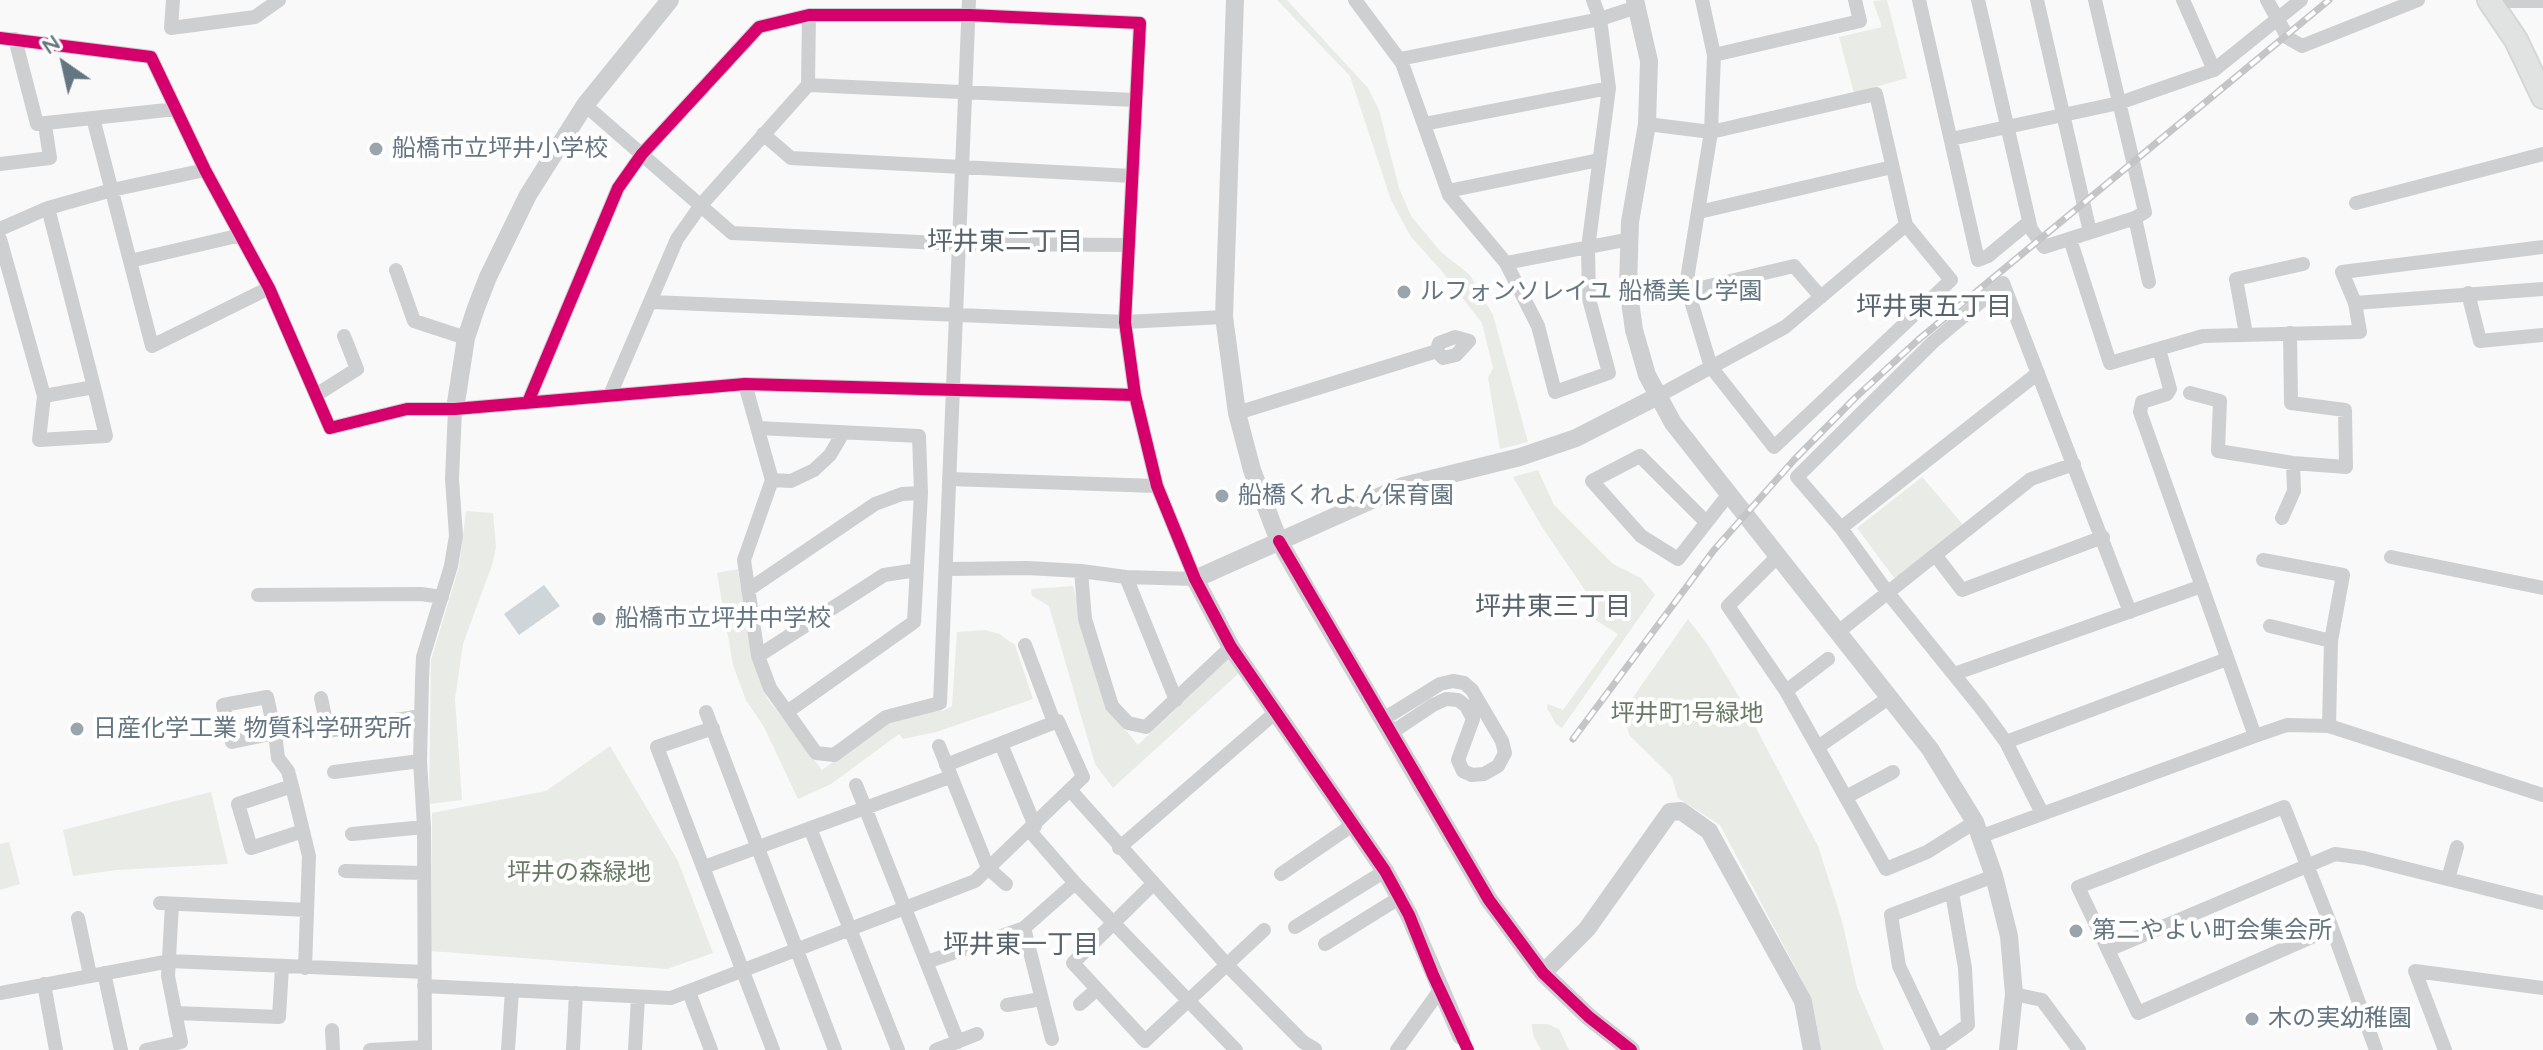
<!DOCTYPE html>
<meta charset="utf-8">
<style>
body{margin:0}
#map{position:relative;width:2543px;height:1050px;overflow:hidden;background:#f9f9f9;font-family:Quicksand,sans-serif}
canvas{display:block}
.north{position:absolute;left:24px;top:24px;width:80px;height:80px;-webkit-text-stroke:6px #fff;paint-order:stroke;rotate:326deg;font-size:22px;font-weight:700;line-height:32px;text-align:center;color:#657683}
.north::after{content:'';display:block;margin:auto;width:28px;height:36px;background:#657683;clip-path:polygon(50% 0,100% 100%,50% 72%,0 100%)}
</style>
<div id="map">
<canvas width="2543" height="1050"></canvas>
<div class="north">N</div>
</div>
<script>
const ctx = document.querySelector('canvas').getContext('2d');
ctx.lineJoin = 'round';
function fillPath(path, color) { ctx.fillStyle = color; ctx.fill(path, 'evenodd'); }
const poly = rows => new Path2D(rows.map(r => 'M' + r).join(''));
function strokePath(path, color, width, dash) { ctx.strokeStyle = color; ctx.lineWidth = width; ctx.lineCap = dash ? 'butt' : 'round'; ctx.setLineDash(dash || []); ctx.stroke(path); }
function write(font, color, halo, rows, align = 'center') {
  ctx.font = font + ' Quicksand,"Noto Sans JP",sans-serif'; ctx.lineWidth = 8; ctx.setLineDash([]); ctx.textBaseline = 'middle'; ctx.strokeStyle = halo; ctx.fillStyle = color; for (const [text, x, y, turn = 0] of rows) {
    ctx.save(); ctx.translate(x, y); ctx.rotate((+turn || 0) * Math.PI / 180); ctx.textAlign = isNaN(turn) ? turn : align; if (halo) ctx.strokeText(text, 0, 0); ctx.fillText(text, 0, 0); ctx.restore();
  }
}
const green = poly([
 [1277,0,1287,0,1368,88,1379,110,1399,188,1411,216,1441,252,1470,275,1493,315,1528,442,1500,449,1488,378,1493,368,1482,323,1440,269,1411,237,1391,200,1350,76],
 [1887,0,1907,78,1854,93,1839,37,1882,27,1873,1],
 [1538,470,1554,505,1613,564,1641,578,1655,595,1562,728,1556,724,1547,708,1548,704,1563,710,1618,634,1586,614,1593,602,1542,527,1513,477],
 [1922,477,1965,527,1895,579,1857,528],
 [466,511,493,513,496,547,492,565,463,644,455,699,462,800,429,804,431,660,459,567],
 [738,569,752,660,767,698,822,770,890,720,936,708,942,711,952,706,957,632,985,630,999,634,1015,645,1033,699,936,732,903,739,899,734,831,784,798,799,764,727,746,700,733,665,717,573],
 [1073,586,1106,707,1138,745,1228,658,1239,673,1113,788,1095,764,1049,606,1032,596,1031,589],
 [1688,619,1707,644,1744,705,1818,846,1842,921,1857,988,1884,1050,1821,1050,1812,999,1720,825,1678,798,1672,777,1629,735,1625,716,1629,703],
 [610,746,678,861,713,953,667,969,431,951,432,813,546,791],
 [211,792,228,864,117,870,73,876,63,830],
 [9,842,20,884,0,890,0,844],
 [1532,1024,1547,1024,1559,1029,1569,1050,1541,1050,1533,1035]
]);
const water = poly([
 [544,585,560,606,519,635,504,614]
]);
const minor = poly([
 [173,0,171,28,255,17,279,0],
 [1355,0,1402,63,1449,195,1506,263,1538,326,1555,392,1609,373,1589,299,1588,248,1609,88,1600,19,1593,0],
 [1919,0,1978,260,1988,256,2029,222],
 [1978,0,2031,229,2044,247,2135,218,2145,212,2095,0],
 [2037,0,2090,232],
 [2183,0,2214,70],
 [2267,0,2288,38,2302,46,2418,0],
 [2494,6,2506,1,2543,1],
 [0,38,151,57,205,170,269,288,330,428,407,409,455,409,745,384,1135,395],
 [15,39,37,124,176,109],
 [1714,55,1860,21,1855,0],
 [1400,59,1600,19,1637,7],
 [808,85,1135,100],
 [585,105,732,233,960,244,1129,245],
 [93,118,152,346,269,288],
 [1424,124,1609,88],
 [1647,124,1711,132,1876,94,1906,225,1951,280,1774,447,1711,367,1688,291,1688,273,1711,132,1714,55,1702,0],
 [763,134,791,158,1132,176],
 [1951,139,2119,103,2214,70,2301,0],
 [0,164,50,158,45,125],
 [1448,191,1599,160],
 [2356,203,2543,154],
 [48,208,112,190,205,170],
 [1699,212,1892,167],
 [2135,218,2149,282],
 [0,229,48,208,94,387,44,396,0,239],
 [2070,239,2110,363,2203,336,2360,332,2355,303,2543,289],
 [130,261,241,235],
 [1506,263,1620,241,1629,242],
 [396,270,414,321,466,338],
 [1688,291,1794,266,1821,297],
 [2468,293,2480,341,2543,335],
 [652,302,1125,322,1224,317],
 [2355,303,2342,272,2543,247],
 [2246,334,2236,279,2303,264],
 [745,384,772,480,744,560,758,656,770,688,816,753,834,755,886,717,940,703,969,0],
 [2190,393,2220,401,2218,451,2293,463,2346,467,2345,410,2291,403,2290,333],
 [316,395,357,369,344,336],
 [610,395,677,239,701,205,808,85,809,15],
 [44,396,39,440,106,436,94,387],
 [1658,396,1785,327,1906,225],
 [528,402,618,188,642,154,759,27,809,15,969,15,1140,23,1125,322,1135,395,1157,486,1195,579,1126,577,1081,571,1027,568,946,569],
 [1237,413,1437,351,1439,343,1455,337,1469,341,1456,355,1443,358,1437,351],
 [758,428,919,436,921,493,914,622,787,712],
 [949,479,1157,486],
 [772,480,791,481,814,470,830,455,840,438,840,432],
 [2282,518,2294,491,2293,463],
 [1706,522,1640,456,1592,481,1641,536,1678,559,1728,495],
 [1841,528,2038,373],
 [1936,556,1962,590,2103,537],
 [1777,557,1728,606,1786,691,1886,869,1927,852,1975,822],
 [2391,557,2543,588],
 [2263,560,2343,575,2331,641],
 [1081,571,1085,619,1112,706,1128,723,1146,727,1231,647],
 [1126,577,1176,700],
 [748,590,875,504,902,494,921,493],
 [258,595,421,594,442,597],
 [1838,632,2031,479,2074,464],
 [1025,645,1054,722],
 [758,656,884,575,917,570],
 [1954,674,2202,586],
 [1786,691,1828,659],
 [321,698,328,731,421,716],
 [706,712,835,1050],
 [1382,720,1440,684,1453,681,1464,683,1472,690,1502,741,1505,753,1498,766,1484,774,1472,775,1463,771,1458,760,1473,719,1466,706,1458,700,1446,699,1433,705,1391,733],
 [2329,726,2543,795],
 [713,728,657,747,773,1050],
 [275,733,232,742,223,705,267,697,275,733,278,758,288,771,292,786,309,856,305,968],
 [2255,736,2287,725,2329,726,2331,641,2270,626],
 [2006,742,2227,659],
 [1001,744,1035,826],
 [939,746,988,868,1006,884],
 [1818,747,1890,697],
 [334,772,420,761],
 [856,785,958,1042],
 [292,786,238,804,251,848,303,831],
 [1071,791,1228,966,1303,1042,1315,1049],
 [1846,797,1893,772],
 [2042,813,2006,742,1981,708,1888,593,1841,528,1797,477,1933,342,2003,283,2130,612],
 [810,828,898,1050],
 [1029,830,1075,883,1236,1050],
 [352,834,424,827],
 [1982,836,2255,736,2140,412,2142,402,2167,394,2170,389,2159,349],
 [1119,848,1276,712],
 [704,867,950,777],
 [345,871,424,873],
 [1281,874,1354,824],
 [2448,879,2457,847],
 [1153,884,1073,963,1145,1041,1264,930],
 [160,903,307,910],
 [78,918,90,975],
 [1295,927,1385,871],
 [1024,928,1052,1039],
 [2332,928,2138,1013,2078,887,2284,807,2332,928,2376,1050],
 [1325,944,1399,898],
 [2108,950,2335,854,2364,858,2543,903],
 [927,962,1024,928,1075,883],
 [104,973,121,1050],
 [44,984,56,1050],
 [424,986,671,998,975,881,1083,777,1058,721,946,765],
 [689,992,711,1050],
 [0,993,170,961,425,972],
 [2014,994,2042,1000,2079,1050],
 [1080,1004,1097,989],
 [1007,1005,1041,999],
 [175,1013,279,1017,282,967],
 [332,1030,333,1050],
 [1937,1047,1968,1025,1965,968,1952,893],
 [146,1050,181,1042,168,976,172,904],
 [370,1050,425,1047],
 [425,1050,424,827,420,761,422,680,423,657,451,566,456,536,452,479,455,409],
 [508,1050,512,990],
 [573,1050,576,993],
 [635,1050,638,997],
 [936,1050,977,1034],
 [1397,1050,1440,990],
 [1939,1050,1899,966,1891,915,1994,876],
 [2445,1050,2415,971,2543,988]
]);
const tertiary = poly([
 [1235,0,1224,317,1237,413,1252,470,1272,523,1279,541,1304,585,1489,900,1543,973,1589,1017,1631,1050],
 [1635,0,1649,61,1647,124,1630,222,1628,287,1634,330,1647,375,1673,423,1930,749,1975,822,1994,876,2009,936,2014,994,2008,1050],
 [455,409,466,338,476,308,488,277,528,195,585,105,670,0],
 [1543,973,1587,929,1670,812,1681,811,1709,831,1803,1001,1812,1050],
 [1461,1036,1409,915,1385,871,1231,647,1195,579,1403,486,1520,457,1576,438,1658,396]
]);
const primary = poly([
 [2489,0,2516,40,2543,97]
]);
const rail = poly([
 [1573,739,1714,550,1794,460,1855,398,1918,340,2329,0]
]);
const cycleway = poly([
 [0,38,151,57,205,170,269,288,330,428,407,409,455,409,745,384,1135,395],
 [528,402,618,188,642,154,759,27,809,15,969,15,1140,23,1125,322,1135,395,1157,486,1195,579,1231,647,1385,871,1409,915,1433,975,1468,1050],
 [1279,541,1489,900,1543,973,1589,1017,1631,1050]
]);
const markers = [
 [376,149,8,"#99a4ac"],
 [1404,292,8,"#99a4ac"],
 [1222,496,8,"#99a4ac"],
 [599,619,8,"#99a4ac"],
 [77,729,8,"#99a4ac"],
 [2076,931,8,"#99a4ac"],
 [2252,1019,8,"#99a4ac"]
];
const poiNames = [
 ["船橋市立坪井小学校",392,149],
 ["ルフォンソレイユ 船橋美し学園",1420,292],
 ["船橋くれよん保育園",1238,496],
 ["船橋市立坪井中学校",615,619],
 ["日産化学工業 物質科学研究所",93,729],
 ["第二やよい町会集会所",2092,931],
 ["木の実幼稚園",2268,1019]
];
const parkNames = [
 ["坪井町1号緑地",1687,714],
 ["坪井の森緑地",579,873]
];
const neighbourhoodNames = [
 ["坪井東二丁目",1005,242],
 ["坪井東五丁目",1934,307],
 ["坪井東三丁目",1553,607],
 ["坪井東一丁目",1021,945]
];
fillPath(green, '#e8ebe6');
fillPath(water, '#ced6d9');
strokePath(primary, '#d5d6d7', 26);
strokePath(minor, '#cecfd0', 14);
strokePath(tertiary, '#cecfd0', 18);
strokePath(primary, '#e1e2e2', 22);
strokePath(rail, '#c3c5c6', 7);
strokePath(rail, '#fff', 4, [12]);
strokePath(cycleway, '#d6006c', 12);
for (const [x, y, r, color] of markers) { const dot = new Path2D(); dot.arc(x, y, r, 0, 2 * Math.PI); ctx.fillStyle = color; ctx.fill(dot); strokePath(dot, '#fff', 3); }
write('24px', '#657683', '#fff', poiNames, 'left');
write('24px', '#687a64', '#fff', parkNames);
write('26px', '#57646e', '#fff', neighbourhoodNames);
</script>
